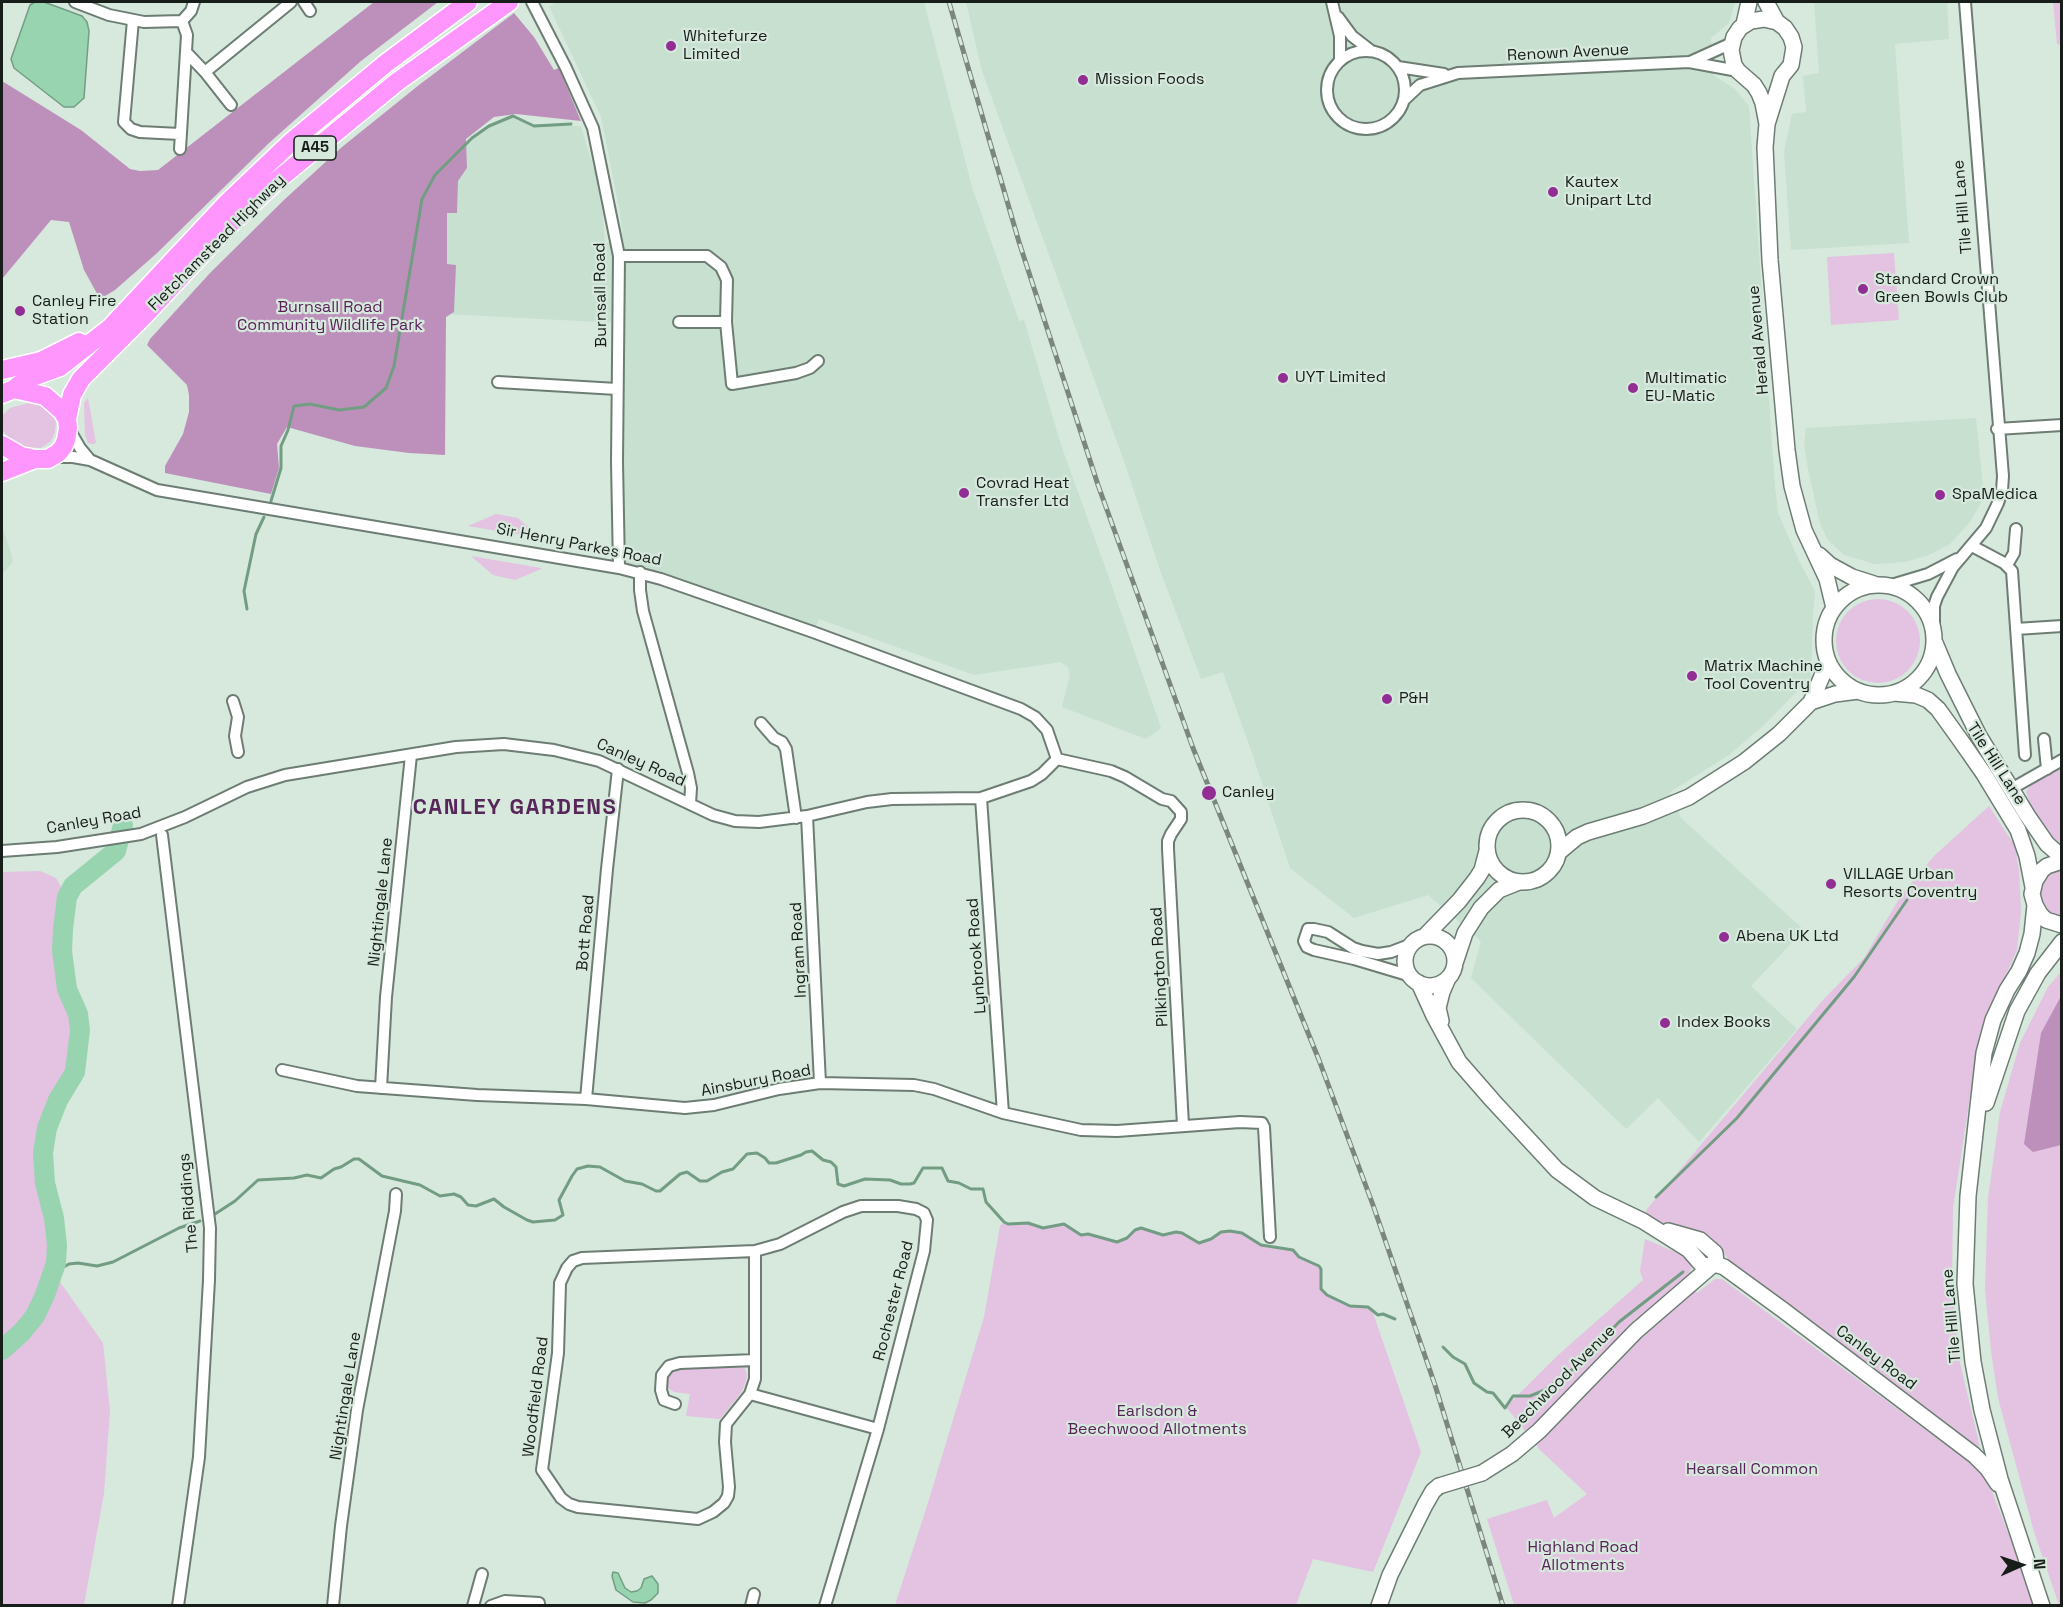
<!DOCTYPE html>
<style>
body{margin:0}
#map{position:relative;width:2063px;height:1607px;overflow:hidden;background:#d7e8dd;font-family:"Space Grotesk",sans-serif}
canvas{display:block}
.frame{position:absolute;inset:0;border:3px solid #171d19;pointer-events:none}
.north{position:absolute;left:1991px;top:1535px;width:60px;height:60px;-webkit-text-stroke:4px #d7e8dd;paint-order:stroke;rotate:87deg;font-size:16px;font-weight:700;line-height:24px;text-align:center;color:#171d19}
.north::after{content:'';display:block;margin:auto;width:21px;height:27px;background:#171d19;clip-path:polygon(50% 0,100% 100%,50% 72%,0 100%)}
</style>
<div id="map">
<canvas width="2063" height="1607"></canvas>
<div class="frame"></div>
<div class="north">N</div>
</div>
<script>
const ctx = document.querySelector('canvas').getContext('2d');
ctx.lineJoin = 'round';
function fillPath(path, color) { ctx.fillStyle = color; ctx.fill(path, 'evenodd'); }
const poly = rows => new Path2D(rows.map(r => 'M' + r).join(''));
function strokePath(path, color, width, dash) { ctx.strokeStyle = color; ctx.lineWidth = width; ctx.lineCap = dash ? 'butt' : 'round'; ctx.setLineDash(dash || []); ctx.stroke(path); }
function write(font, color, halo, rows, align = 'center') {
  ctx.font = font + ' "Space Grotesk",sans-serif'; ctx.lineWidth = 4.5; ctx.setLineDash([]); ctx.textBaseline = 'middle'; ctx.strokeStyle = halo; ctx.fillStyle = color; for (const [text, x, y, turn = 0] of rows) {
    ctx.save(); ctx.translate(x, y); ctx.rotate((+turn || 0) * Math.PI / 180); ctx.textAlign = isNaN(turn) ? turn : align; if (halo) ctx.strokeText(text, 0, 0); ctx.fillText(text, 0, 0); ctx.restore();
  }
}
const built = poly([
 [557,2,924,2,972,187,1019,321,1024,320,1061,445,1108,575,1161,728,1146,739,1062,707,1070,675,1068,667,1061,662,974,675,819,619,813,632,619,568,617,323,448,314,455,265,447,264,447,212,457,212,458,181,467,168,466,143,489,126,513,116,534,126,581,126,595,173,603,217,605,243,623,241,620,213,601,117,549,6],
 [966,2,1735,2,1729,23,1711,38,1713,75,1735,89,1749,106,1775,486,1778,513,1799,561,1815,591,1813,613,1811,677,1765,724,1729,755,1670,792,1681,818,1804,930,1751,986,1797,1029,1699,1142,1658,1098,1626,1129,1471,978,1481,941,1428,895,1354,918,1290,868,1252,753,1223,672,1201,679,1161,573,1125,464,982,71],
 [1814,2,1947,2,1949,39,1895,44,1909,243,1791,250,1784,152,1792,114,1806,112,1803,76,1819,73],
 [1976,418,1984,497,1970,522,1950,544,1929,555,1905,562,1875,564,1844,555,1828,540,1820,524,1808,469,1804,445,1806,428],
 [2,526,12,556,12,563,2,574]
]);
const green = poly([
 [2053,2,2061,2,2061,45,2057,44],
 [1894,253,1899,320,1831,325,1827,257],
 [88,398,96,443,93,444,88,443,85,435,84,403],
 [29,403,43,405,54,414,56,422,55,432,51,441,41,448,21,447,9,440,2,429,2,416,10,408],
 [496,514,518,518,540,538,468,526],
 [471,556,541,568,541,569,515,580,493,575],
 '1836 641a42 42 0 1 1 84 0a42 42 0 1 1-84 0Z',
 [2061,763,2061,843,2050,836,2033,812,2026,792,2034,779],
 [1989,806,2015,846,2019,871,2021,912,2017,950,1989,1013,1971,1090,1953,1208,1952,1282,1959,1359,1980,1447,1972,1444,1730,1262,1719,1246,1710,1238,1699,1233,1679,1230,1653,1220,1645,1214,1647,1209,1822,1001,1864,958,1902,894,1934,856],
 [2061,870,2061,917,2053,915,2046,910,2040,896,2043,881,2048,875],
 [40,871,56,878,67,897,63,929,62,951,67,989,78,1014,80,1030,75,1072,58,1100,47,1128,43,1153,45,1183,54,1218,57,1245,53,1272,103,1343,110,1411,104,1493,84,1605,2,1605,2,872],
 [2061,972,2061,1605,2059,1605,2034,1532,1998,1398,1991,1351,1985,1289,1988,1198,2000,1112,2020,1043,2048,987],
 [1004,1222,1008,1224,1028,1223,1043,1228,1064,1224,1081,1235,1088,1234,1116,1242,1127,1238,1135,1230,1141,1228,1163,1235,1176,1232,1182,1233,1199,1243,1211,1239,1221,1232,1230,1231,1242,1233,1261,1245,1293,1250,1299,1257,1319,1266,1321,1269,1320,1284,1323,1293,1350,1306,1368,1307,1372,1310,1421,1452,1373,1572,1313,1559,1296,1605,895,1605,927,1506,984,1317,1000,1226],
 [1645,1239,1685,1256,1692,1263,1690,1273,1685,1280,1697,1293,1715,1279,1722,1279,1981,1471,1991,1489,2036,1605,1514,1605,1487,1519,1547,1500,1554,1518,1587,1494,1541,1451,1506,1407,1557,1356,1643,1280,1640,1271],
 [739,1364,745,1369,747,1375,745,1384,741,1393,720,1419,686,1416,690,1394,674,1392,668,1388,668,1373,673,1368]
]);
const forest = poly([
 [374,2,438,2,361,61,269,143,156,254,115,290,100,299,84,270,69,222,51,220,2,279,2,81,81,130,130,169,140,171,158,170],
 [514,13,534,37,554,70,559,68,581,121,516,114,494,117,466,139,467,168,458,181,457,213,447,213,447,264,456,265,454,312,446,317,445,455,409,453,355,446,287,427,277,444,279,468,271,494,165,473,165,466,183,434,189,412,189,395,187,385,147,345,150,339,210,273,285,199,342,147,419,85],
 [2061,996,2061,1145,2033,1152,2024,1144,2041,1033]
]);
const water = poly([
 [35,2,44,2,82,16,87,22,89,31,84,98,74,107,64,107,14,68,11,59,30,5,35,2],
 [613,1572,618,1573,625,1588,631,1592,637,1591,641,1588,644,1579,652,1576,658,1584,658,1593,651,1600,645,1603,633,1602,616,1590,612,1576,613,1572]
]);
const stream = poly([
 [271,501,281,468,281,446,288,430,294,406,310,404,339,410,364,407,386,388,394,366,422,199,435,175,472,138,489,126,513,116,534,126,571,124],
 [247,609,244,591,256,534,264,517],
 [1656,1197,1737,1118,1854,977,1907,900],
 [215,1214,235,1201,258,1180,294,1178,307,1175,321,1178,334,1169,341,1167,354,1159,359,1159,382,1176,420,1185,440,1196,454,1194,461,1197,468,1205,476,1206,494,1199,504,1207,527,1220,533,1222,555,1220,563,1215,559,1200,572,1176,577,1169,588,1166,600,1167,625,1181,642,1184,656,1191,660,1191,680,1174,687,1172,700,1181,707,1181,722,1172,733,1169,747,1154,757,1153,765,1158,769,1163,776,1163,801,1155,806,1152,812,1151,823,1160,831,1162,836,1167,838,1184,844,1186,865,1179,890,1180,901,1184,910,1184,914,1183,923,1168,942,1168,948,1181,959,1183,971,1189,983,1189,986,1202,1004,1222,1008,1224,1028,1223,1043,1228,1064,1224,1081,1235,1088,1234,1117,1242,1127,1238,1135,1230,1141,1228,1163,1235,1176,1232,1182,1233,1199,1243,1211,1239,1221,1232,1230,1231,1242,1233,1261,1245,1293,1250,1299,1257,1319,1266,1321,1269,1321,1289,1327,1295,1350,1306,1368,1307,1378,1315,1383,1314,1395,1319],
 [53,1273,69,1264,78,1263,97,1266,113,1262,179,1228,200,1221],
 [1443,1347,1453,1357,1465,1364,1474,1383,1487,1392,1493,1393,1505,1408,1513,1396,1530,1396,1545,1390,1577,1366,1619,1322,1683,1272]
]);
const river = poly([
 [2,1350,22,1332,35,1316,45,1295,56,1263,57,1245,54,1218,45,1183,43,1153,47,1128,58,1100,75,1072,80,1030,78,1014,67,989,62,951,63,929,67,897,73,886,116,851,123,825]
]);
const street = poly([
 [75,2,109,15,144,22,182,21,191,11,194,2],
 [304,2,310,11],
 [532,2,566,68,593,128,619,256,617,462,619,568],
 [1332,2,1340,36,1340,60],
 [1338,17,1352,36,1370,50],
 [133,20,124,122,131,129,140,132,180,134],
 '1327 90a39 39 0 1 1 78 0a39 39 0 1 1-78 0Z',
 [186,52,205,72],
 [1690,62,1732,43],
 [1398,67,1444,74],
 [1404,100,1420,85,1458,73,1689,62,1738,71],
 [231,105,205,72,291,2],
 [180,149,187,35,182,21],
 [619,256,707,256,721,267,727,280,726,322,732,384,796,373,810,368,818,361],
 [679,322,726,322],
 [498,382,617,389],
 [69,429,80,448,90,460,157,490,619,568,661,579,813,632,1021,709,1035,717,1047,730,1057,759],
 [1997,429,2062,425],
 [52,457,73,457,90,460],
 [1972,546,2004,563,2012,571,2025,755],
 [2007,565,2014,553,2016,529],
 [640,572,640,590,643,611,688,773,691,788,690,804],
 [1888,586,1928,574,1957,559],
 [1934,626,1934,606,1937,597,1953,567,1986,528,1998,503,2002,491,2003,476,1965,2],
 [2016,629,2062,626],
 [233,701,238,717,235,736,238,752],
 [761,723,774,738,782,742,786,749,796,818],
 [2044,739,2047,769],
 [1057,759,1111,771,1125,777,1162,799,1171,801,1181,812,1181,819,1171,834,1168,841,1168,849,1183,1125],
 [2011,789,2062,760],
 [981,798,1003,1113],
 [807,816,820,1083],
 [162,835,210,1228,209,1280,199,1457,178,1606],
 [2,851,57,847,141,834,185,817,247,787,285,775,456,747,504,744,554,750,599,761,713,815,735,821,759,822,807,816,867,802,892,799,981,798,1031,781,1042,774,1057,759],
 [1411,976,1354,959,1314,950,1307,947,1304,941,1308,929,1314,929,1328,932,1353,948,1362,951,1378,954,1391,952,1412,944],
 [282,1070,357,1086,477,1095,586,1099,685,1108,714,1105,779,1089,820,1083,914,1085,934,1089,1003,1113,1081,1130,1117,1131,1240,1122,1262,1123,1264,1127,1270,1237],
 [381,1088,386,997,411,755],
 [586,1099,607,869,618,769],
 [755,1251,755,1379,750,1394,726,1424,725,1442,729,1487,728,1496,724,1503,713,1512,698,1519,578,1507,569,1504,561,1498,542,1470,558,1353,560,1283,567,1268,573,1261,582,1258,755,1251,780,1244,843,1212,861,1206,898,1206,916,1209,924,1213,927,1220,924,1251,878,1429,825,1606],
 [750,1394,878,1429],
 [675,1404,664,1400,661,1390,662,1375,669,1366,680,1363,755,1360],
 [333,1606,341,1526,357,1410,395,1211,396,1194],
 [473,1606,482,1574],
 [491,1606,505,1601,539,1603],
 [751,1606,754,1594]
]);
const secondary = poly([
 [1766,2,1777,22],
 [1744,24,1749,2],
 [1767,124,1763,103,1759,93,1754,85,1738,71,1734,65,1731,50,1734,37,1740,28,1751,21,1764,19,1777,22,1785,28,1791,37,1794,47,1791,65,1782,76,1767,124,1765,147,1770,260,1787,450,1792,486,1804,530,1827,579,1834,608],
 [1819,555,1830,565,1852,577,1874,584],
 '1824 640a55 55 0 1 1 110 0a55 55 0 1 1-110 0Z',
 [1935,643,1948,674,1979,736,2027,815,2047,844,2062,857],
 [1894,693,1916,695,1928,700,1938,709,1961,741,1984,774,2018,830,2027,856,2033,887],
 [1811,702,1835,694,1858,691],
 '1487 846a36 36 0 1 1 72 0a36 36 0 1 1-72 0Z',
 [1559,852,1577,837,1588,832,1643,816,1689,797,1744,762,1779,734,1811,702,1828,662],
 [2062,861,2047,866,2042,870,2035,881,2032,894,2035,905,2040,914,2046,920,2062,925],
 [2035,905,2032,934,2027,953,2019,971,2007,990,1993,1020,1984,1053,1968,1196,1965,1284,1973,1362,1982,1410,2000,1479,2042,1606],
 [1425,936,1459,901,1477,878,1482,870,1487,851],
 '1405 961a25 25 0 1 1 50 0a25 25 0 1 1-50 0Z',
 [1455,963,1465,933,1481,908,1499,890,1519,882],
 [1419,983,1434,1016,1459,1062,1493,1101,1557,1170,1595,1198,1643,1221,1689,1250,1702,1265,1710,1266],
 [1441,1021,1438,1008,1442,992,1448,978],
 [1986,1103,2017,1011,2038,973,2062,942],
 [1714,1264,1724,1267,1783,1310,1974,1455,1988,1469,1998,1484],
 [1482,1473,1512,1454,1539,1431,1636,1331,1716,1262,1715,1253,1700,1240,1668,1231],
 [1379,1606,1390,1575,1425,1505,1433,1491,1439,1486]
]);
const highway = poly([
 [2,370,41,361,79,342],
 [14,389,27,379,60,367,111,327,228,202,290,143,385,64,468,2],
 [2,394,14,389,45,396,62,411,67,419,68,428,66,440,63,447,58,453,48,459,35,459,21,456,2,445],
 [67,419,72,395,81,379,142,318,225,229,274,183,397,82,509,2],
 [2,472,35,459]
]);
const rail = poly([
 [949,2,1019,242,1098,485,1193,748,1319,1060,1373,1205,1435,1385,1503,1606]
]);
const secondaryBridge = poly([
 [1439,1486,1482,1473]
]);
const markers = [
 [671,46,6,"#922d94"],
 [1083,80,6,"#922d94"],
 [1553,192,6,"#922d94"],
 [1863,289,6,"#922d94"],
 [20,311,6,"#922d94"],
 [1283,378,6,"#922d94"],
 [1633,388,6,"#922d94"],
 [964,493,6,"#922d94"],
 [1940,495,6,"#922d94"],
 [1692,676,6,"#922d94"],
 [1387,699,6,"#922d94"],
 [1209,793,8,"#922d94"],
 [1831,884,6,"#922d94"],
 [1724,937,6,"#922d94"],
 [1665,1023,6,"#922d94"]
];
const shields = [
 [315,148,42]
];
const shieldNames = [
 ["A45",315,148]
];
const poiNames = [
 ["Whitefurze",683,37],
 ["Limited",683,55],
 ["Mission Foods",1095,80],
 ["Kautex",1565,183],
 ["Unipart Ltd",1565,201],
 ["Standard Crown",1875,280],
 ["Green Bowls Club",1875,298],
 ["Canley Fire",32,302],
 ["Station",32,320],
 ["UYT Limited",1295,378],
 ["Multimatic",1645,379],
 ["EU-Matic",1645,397],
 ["Covrad Heat",976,484],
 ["Transfer Ltd",976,502],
 ["SpaMedica",1952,495],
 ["Matrix Machine",1704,667],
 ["Tool Coventry",1704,685],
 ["P&H",1399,699],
 ["Canley",1222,793],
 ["VILLAGE Urban",1843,875],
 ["Resorts Coventry",1843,893],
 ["Abena UK Ltd",1736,937],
 ["Index Books",1677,1023]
];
const streetNames = [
 ["Renown Avenue",1568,53,-3],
 ["Tile Hill Lane",1963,207,-95],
 ["Fletchamstead Highway",217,243,-45],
 ["Burnsall Road",601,295,-91],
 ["Herald Avenue",1759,340,-95],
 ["Sir Henry Parkes Road",579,545,11],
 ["Canley Road",641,763,24],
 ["Tile Hill Lane",1996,764,57],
 ["Canley Road",94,821,-10],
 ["Nightingale Lane",381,902,-84],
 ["Bott Road",586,933,-85],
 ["Ingram Road",799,950,-93],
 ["Lynbrook Road",977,956,-94],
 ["Pilkington Road",1160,967,-93],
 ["Ainsbury Road",756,1081,-11],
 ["The Riddings",189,1203,-95],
 ["Rochester Road",894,1301,-76],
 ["Tile Hill Lane",1952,1316,-95],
 ["Canley Road",1876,1358,37],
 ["Beechwood Avenue",1559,1382,-45],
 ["Nightingale Lane",346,1396,-81],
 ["Woodfield Road",536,1397,-83]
];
const parkNames = [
 ["Burnsall Road",330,308],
 ["Community Wildlife Park",330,326],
 ["Earlsdon &",1157,1412],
 ["Beechwood Allotments",1157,1430],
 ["Hearsall Common",1752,1470],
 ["Highland Road",1583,1548],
 ["Allotments",1583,1566]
];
const districtNames = [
 ["CANLEY GARDENS",515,808]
];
fillPath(built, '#c7e0d0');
fillPath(green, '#e3c2e2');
fillPath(forest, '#bd90bc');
fillPath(water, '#99d4b0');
strokePath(water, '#729d83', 1.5);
strokePath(stream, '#729d83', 3);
strokePath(river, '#99d4b0', 20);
strokePath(street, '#6d7d73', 14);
strokePath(secondary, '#6d7d73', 18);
strokePath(highway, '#fff', 21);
strokePath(street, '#fff', 10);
strokePath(secondary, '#fff', 15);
strokePath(highway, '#fe96fe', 18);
strokePath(rail, '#7a867e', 5);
strokePath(rail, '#d7e8dd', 3, [9]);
strokePath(secondaryBridge, '#6d7d73', 18, []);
strokePath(secondaryBridge, '#fff', 15);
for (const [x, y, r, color] of markers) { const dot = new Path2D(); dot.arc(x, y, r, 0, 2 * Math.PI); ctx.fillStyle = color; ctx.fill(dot); strokePath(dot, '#d7e8dd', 2); }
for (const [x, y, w] of shields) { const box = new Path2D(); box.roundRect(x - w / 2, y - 12, w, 24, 4.5); ctx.fillStyle = '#d7e8dd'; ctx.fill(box); strokePath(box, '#171d19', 1.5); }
write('bold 15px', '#171d19', null, shieldNames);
write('16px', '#171d19', '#d7e8dd', poiNames, 'left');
write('16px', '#171d19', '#d7e8dd', streetNames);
write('16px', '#582259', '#d7e8dd', parkNames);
ctx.letterSpacing = '1.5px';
write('bold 22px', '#582759', '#d7e8dd', districtNames);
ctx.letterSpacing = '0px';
</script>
